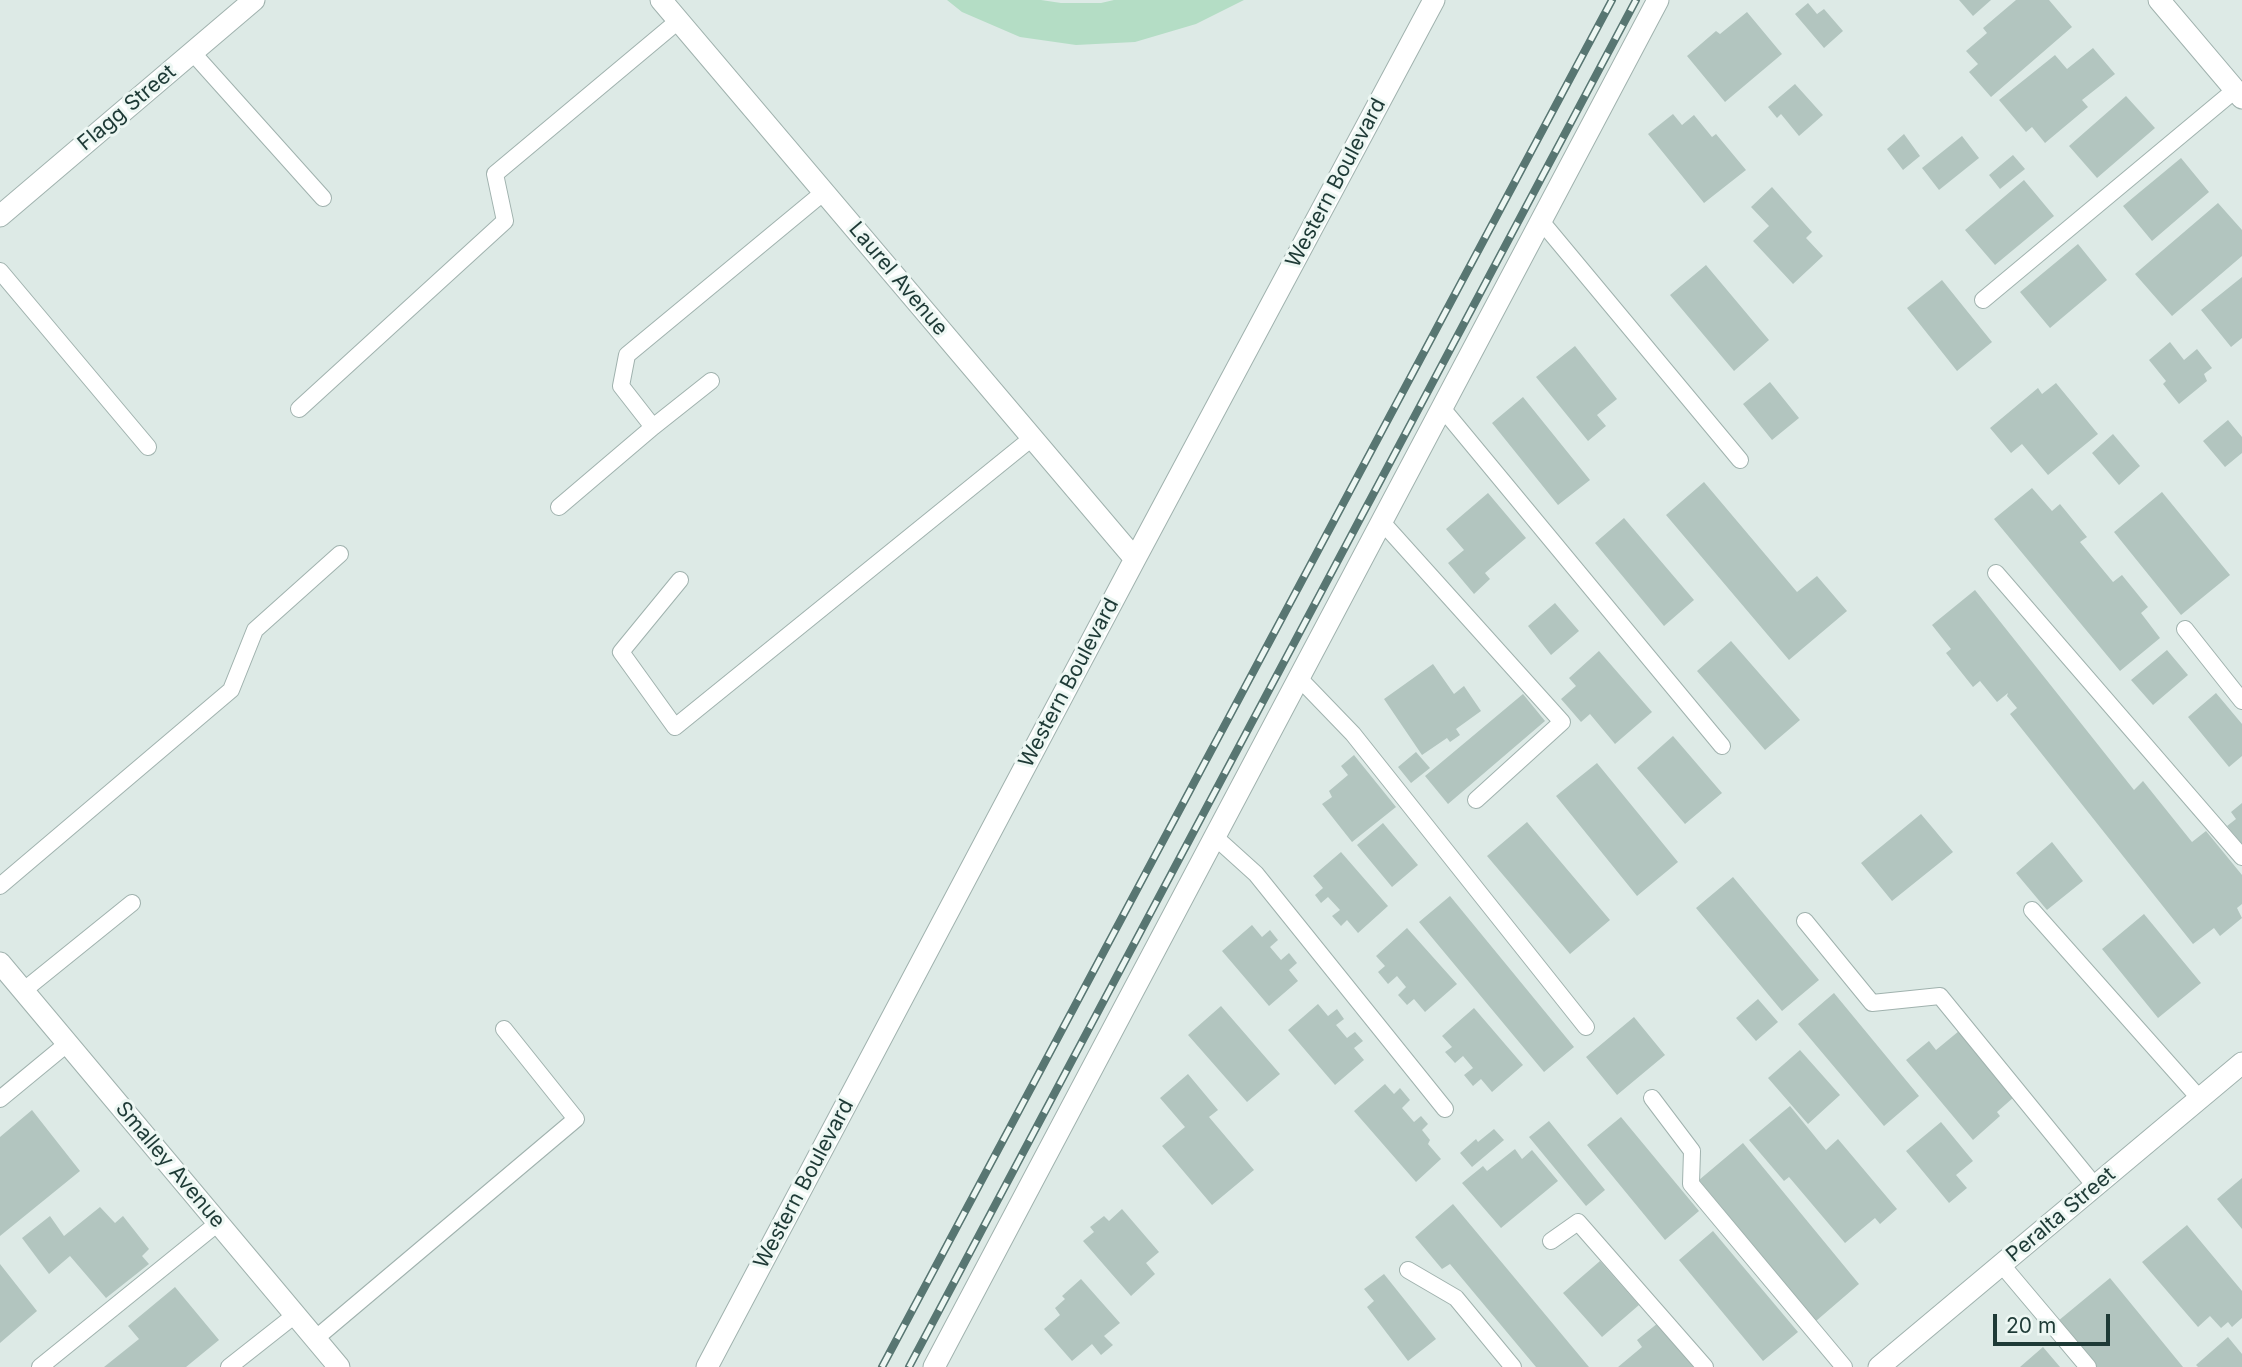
<!DOCTYPE html>
<style>
body{margin:0}
#map{position:relative;width:2242px;height:1367px;overflow:hidden;background:#ddeae6;font-family:Inter,sans-serif}
canvas{display:block}
.scale{position:absolute;left:1993px;top:1314px;width:117px;height:32px;box-sizing:border-box;border:4px solid #1e3a36;border-top:0;padding-left:9px;font-size:21px;line-height:24px;white-space:nowrap;color:#1e3a36;-webkit-text-stroke:5px #edf7f3;paint-order:stroke}
</style>
<div id="map">
<canvas width="2242" height="1367"></canvas>
<div class="scale">20 m</div>
</div>
<script>
const ctx = document.querySelector('canvas').getContext('2d');
ctx.lineJoin = 'round';
function fillPath(path, color) { ctx.fillStyle = color; ctx.fill(path, 'evenodd'); }
const poly = rows => new Path2D(rows.map(r => 'M' + r).join(''));
function strokePath(path, color, width, dash) { ctx.strokeStyle = color; ctx.lineWidth = width; ctx.lineCap = dash ? 'butt' : 'round'; ctx.setLineDash(dash || []); ctx.stroke(path); }
function write(font, color, halo, rows, align = 'center') {
  ctx.font = font + ' Inter,sans-serif'; ctx.lineWidth = 6; ctx.setLineDash([]); ctx.textBaseline = 'middle'; ctx.strokeStyle = halo; ctx.fillStyle = color; for (const [text, x, y, turn = 0] of rows) {
    ctx.save(); ctx.translate(x, y); ctx.rotate((+turn || 0) * Math.PI / 180); ctx.textAlign = isNaN(turn) ? turn : align; if (halo) ctx.strokeText(text, 0, 0); ctx.fillText(text, 0, 0); ctx.restore();
  }
}
const green = poly([
 [947,0,1041,0,1061,3,1101,3,1114,0,1244,0,1196,24,1135,42,1076,45,1020,37,962,12]
]);
const building = poly([
 [1959,0,1991,0,1973,16],
 [2016,0,2049,0,2072,27,1991,97,1969,72,1978,64,1966,51,1987,33,1983,28],
 [1808,3,1817,14,1824,9,1843,31,1824,48,1795,14],
 [1747,12,1782,54,1725,102,1687,56,1716,31,1720,34],
 [2093,48,2115,74,2082,100,2088,107,2045,143,2032,127,2026,132,1999,100,2055,55,2067,69],
 [1795,84,1823,115,1799,136,1781,114,1777,118,1768,107],
 [2126,96,2155,128,2097,178,2069,146],
 [1673,114,1682,125,1694,115,1712,137,1716,134,1746,170,1704,203,1648,134],
 [1904,134,1920,156,1903,170,1887,149],
 [1962,136,1979,158,1939,190,1922,168],
 [2013,155,2025,169,2000,189,1989,175],
 [2181,158,2209,192,2152,241,2123,206],
 [2024,180,2054,216,1995,265,1965,230],
 [1772,187,1812,232,1806,238,1823,256,1793,284,1753,241,1769,226,1751,207],
 [2218,203,2242,230,2242,256,2172,316,2135,274],
 [2078,244,2107,280,2050,328,2020,292],
 [1706,265,1769,340,1734,371,1670,295],
 [2242,277,2242,338,2231,347,2201,310],
 [1942,280,1992,342,1957,371,1907,308],
 [2170,342,2184,360,2197,349,2212,368,2204,374,2207,381,2179,404,2163,384,2166,381,2149,360],
 [1575,346,1617,399,1597,415,1606,426,1588,441,1536,377],
 [1770,382,1799,418,1772,440,1743,404],
 [2056,383,2098,434,2048,475,2022,444,2011,453,1990,428,2038,388,2042,394],
 [1523,397,1590,480,1558,505,1492,423],
 [2228,420,2242,437,2242,453,2225,467,2203,441],
 [2113,434,2140,466,2119,485,2092,453],
 [1704,482,1797,592,1817,576,1847,611,1789,660,1666,515],
 [2032,488,2052,511,2060,504,2087,537,2080,542,2113,582,2122,575,2148,607,2141,613,2160,638,2120,671,1994,519],
 [2162,492,2230,575,2181,615,2114,532],
 [1488,493,1526,538,1485,573,1490,579,1474,594,1448,563,1464,550,1446,529],
 [1624,518,1694,600,1664,626,1595,543],
 [1975,590,2134,790,2143,781,2192,842,2206,831,2242,875,2242,904,2237,908,2242,918,2220,936,2214,928,2193,944,2010,714,2017,708,2007,696,2008,693,1997,702,1980,681,1973,687,1946,653,1951,649,1932,625],
 [1555,603,1579,631,1551,655,1528,626],
 [1731,641,1800,720,1765,750,1697,671],
 [2167,650,2188,675,2153,705,2131,680],
 [1599,651,1652,712,1615,744,1590,714,1581,722,1561,699,1576,686,1569,678],
 [1433,664,1454,694,1464,686,1481,711,1456,729,1460,735,1450,742,1447,738,1422,755,1384,699],
 [2216,693,2242,724,2242,756,2229,767,2188,717],
 [1523,694,1545,721,1448,804,1425,776],
 [1673,736,1722,793,1685,824,1637,768],
 [1416,752,1430,768,1411,783,1398,767],
 [1354,755,1396,807,1352,842,1322,804,1332,797,1329,791,1348,775,1341,766],
 [1597,763,1678,862,1637,896,1556,796],
 [2242,803,2242,844,2227,826,2236,819,2231,812],
 [1921,814,1953,852,1892,901,1861,863],
 [1527,822,1610,920,1570,954,1487,856],
 [1383,823,1418,865,1392,887,1357,845],
 [2052,842,2083,881,2047,910,2016,873],
 [1341,852,1388,906,1358,933,1347,920,1341,926,1332,916,1340,910,1328,897,1321,903,1315,895,1323,888,1313,876],
 [1733,877,1819,980,1782,1011,1696,908],
 [1450,896,1574,1047,1544,1072,1419,922],
 [2144,914,2201,983,2158,1018,2102,949],
 [1252,925,1262,937,1270,930,1278,940,1270,947,1281,960,1289,953,1297,963,1289,970,1298,981,1269,1006,1222,951],
 [1407,928,1457,984,1425,1012,1414,999,1407,1005,1398,995,1406,987,1397,976,1388,984,1378,972,1385,966,1376,956],
 [1834,993,1919,1096,1884,1126,1798,1024],
 [1758,999,1778,1022,1756,1041,1736,1018],
 [1318,1004,1328,1016,1337,1009,1344,1019,1336,1025,1347,1038,1355,1032,1363,1041,1354,1048,1364,1060,1335,1085,1288,1030],
 [1221,1006,1280,1074,1247,1102,1188,1035],
 [1474,1008,1523,1065,1492,1092,1481,1079,1473,1086,1464,1075,1473,1068,1463,1056,1455,1063,1445,1052,1452,1047,1442,1036],
 [1634,1017,1665,1055,1617,1095,1586,1057],
 [1959,1031,2014,1097,1997,1112,2000,1116,1973,1140,1906,1060,1929,1041,1936,1050],
 [1800,1050,1840,1095,1808,1124,1768,1078],
 [1188,1074,1218,1110,1209,1117,1254,1170,1212,1205,1162,1146,1185,1127,1160,1098],
 [1385,1084,1394,1094,1400,1088,1410,1100,1402,1108,1414,1122,1421,1116,1428,1124,1422,1130,1430,1140,1428,1144,1441,1159,1416,1182,1354,1111],
 [1790,1106,1826,1150,1838,1139,1897,1209,1880,1224,1875,1218,1845,1243,1789,1177,1784,1181,1749,1140],
 [32,1110,80,1171,0,1236,0,1137],
 [1621,1117,1699,1211,1665,1240,1587,1145],
 [1549,1121,1605,1190,1586,1206,1529,1137],
 [1941,1122,1973,1161,1956,1175,1967,1188,1949,1203,1906,1151],
 [1494,1129,1504,1140,1472,1167,1460,1153,1476,1139,1478,1142],
 [1743,1143,1859,1284,1816,1321,1699,1180],
 [1515,1149,1522,1159,1532,1150,1558,1181,1501,1228,1462,1183,1483,1166,1487,1171],
 [2242,1178,2242,1229,2217,1199],
 [1453,1204,1589,1367,1536,1367,1450,1264,1442,1269,1415,1237],
 [100,1207,115,1223,123,1216,149,1249,142,1256,149,1264,106,1298,70,1256,49,1274,22,1238,50,1216,64,1236],
 [1122,1209,1159,1252,1146,1263,1155,1274,1131,1296,1083,1241,1094,1232,1090,1227,1104,1216,1109,1221],
 [2187,1225,2242,1291,2242,1318,2232,1327,2228,1322,2221,1328,2210,1316,2198,1327,2142,1262],
 [1713,1231,1798,1332,1763,1361,1679,1260],
 [1600,1261,1639,1305,1602,1337,1563,1293],
 [0,1264,37,1311,0,1343],
 [1384,1274,1436,1339,1408,1361,1367,1307,1374,1301,1364,1289],
 [2110,1278,2183,1367,2096,1367,2058,1321],
 [1081,1279,1120,1323,1104,1336,1113,1345,1101,1355,1092,1344,1072,1361,1044,1329,1060,1315,1055,1308,1065,1299,1062,1296],
 [175,1287,219,1340,186,1367,104,1367,139,1339,128,1326],
 [1658,1323,1695,1367,1618,1367,1642,1347,1637,1340],
 [2228,1337,2242,1354,2242,1367,2198,1367,2196,1365],
 [2043,1347,2060,1367,2020,1367]
]);
const lane = poly([
 [192,52,323,198],
 [1541,221,1740,460],
 [0,271,148,447],
 [1983,300,2235,90],
 [711,381,653,427,621,386,627,355,824,192],
 [1442,408,1722,746],
 [299,409,505,221,495,174,678,21],
 [559,507,653,427],
 [1382,522,1562,722,1476,800],
 [1996,573,2242,857],
 [680,580,621,652,675,727,1032,438],
 [2185,629,2242,701],
 [1299,678,1353,734,1586,1027],
 [1215,837,1256,874,1445,1109],
 [0,886,231,690,255,630,340,554],
 [2032,910,2200,1099],
 [1805,921,1872,1003,1940,996,2095,1186],
 [23,991,132,903],
 [1652,1098,1692,1151,1691,1184,1844,1367],
 [0,1099,68,1043],
 [1551,1241,1578,1222,1705,1367],
 [2002,1265,2088,1367],
 [1408,1270,1456,1298,1513,1367],
 [315,1339,576,1119,504,1029],
 [40,1367,218,1223],
 [229,1367,295,1315]
]);
const street = poly([
 [661,0,1135,559],
 [2159,0,2242,98],
 [0,216,254,0],
 [0,963,339,1367],
 [707,1367,1135,559,1434,0],
 [934,1367,1658,0],
 [1879,1367,2242,1063]
]);
const rail = poly([
 [882,1367,1612,0],
 [909,1367,1636,0]
]);
const streetNames = [
 ["Flagg Street",127,108,-40],
 ["Western Boulevard",1336,183,-62],
 ["Laurel Avenue",898,279,50],
 ["Western Boulevard",1069,683,-62],
 ["Smalley Avenue",170,1165,50],
 ["Western Boulevard",804,1184,-62],
 ["Peralta Street",2061,1215,-40]
];
fillPath(green, '#b4ddc5');
fillPath(building, '#b2c5bf');
strokePath(lane, '#a0b2ae', 18);
strokePath(street, '#a0b2ae', 23);
strokePath(lane, '#fff', 16);
strokePath(street, '#fff', 21);
strokePath(rail, '#587672', 8);
strokePath(rail, '#edf7f3', 5, [16]);
write('21px', '#1e3a36', '#edf7f3', streetNames);
</script>
